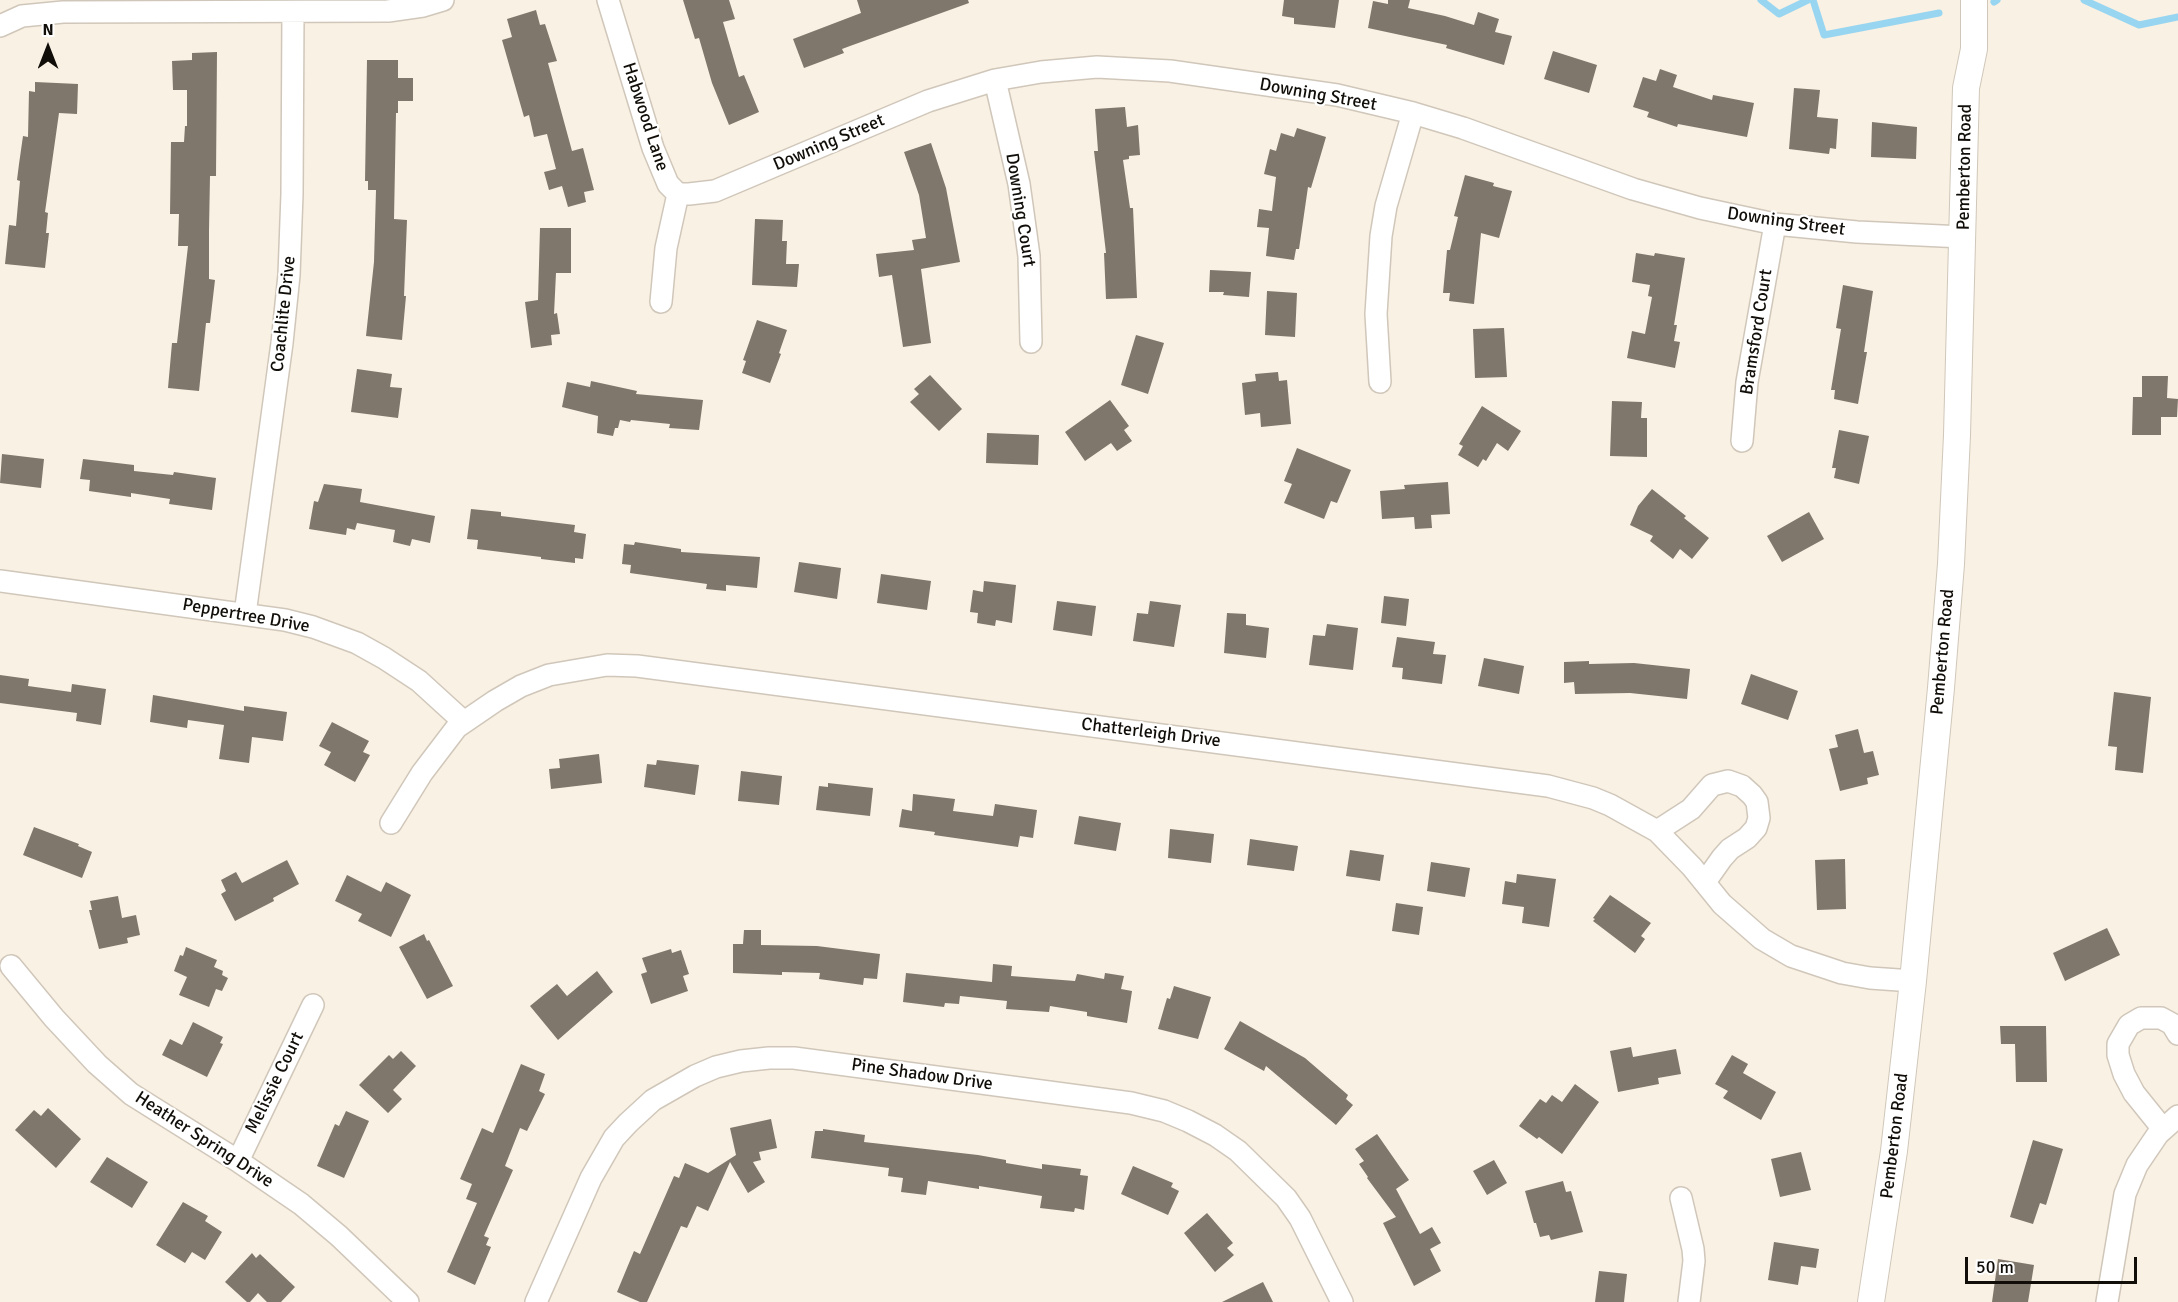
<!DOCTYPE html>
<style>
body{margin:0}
#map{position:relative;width:2178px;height:1302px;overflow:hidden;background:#f9f1e3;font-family:Signika,sans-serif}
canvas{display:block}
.north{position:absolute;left:18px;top:18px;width:60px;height:60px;-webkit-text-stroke:4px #fff;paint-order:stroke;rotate:0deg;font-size:16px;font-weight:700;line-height:24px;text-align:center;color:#110e09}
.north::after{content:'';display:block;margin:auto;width:21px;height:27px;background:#110e09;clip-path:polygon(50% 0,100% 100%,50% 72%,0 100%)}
.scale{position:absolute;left:1965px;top:1257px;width:172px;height:27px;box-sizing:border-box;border:3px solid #110e09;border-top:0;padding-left:8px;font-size:18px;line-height:21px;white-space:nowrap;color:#110e09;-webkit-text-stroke:4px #fff;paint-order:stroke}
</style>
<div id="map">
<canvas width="2178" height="1302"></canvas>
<div class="north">N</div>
<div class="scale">50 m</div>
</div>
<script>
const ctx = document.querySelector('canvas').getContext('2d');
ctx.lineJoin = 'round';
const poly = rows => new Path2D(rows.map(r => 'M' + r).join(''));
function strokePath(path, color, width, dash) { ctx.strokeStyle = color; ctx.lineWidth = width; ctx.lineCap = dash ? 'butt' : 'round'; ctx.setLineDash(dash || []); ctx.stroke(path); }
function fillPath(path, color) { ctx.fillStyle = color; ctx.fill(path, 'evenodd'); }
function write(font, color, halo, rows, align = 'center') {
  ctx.font = font + ' Signika,sans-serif'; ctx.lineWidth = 4.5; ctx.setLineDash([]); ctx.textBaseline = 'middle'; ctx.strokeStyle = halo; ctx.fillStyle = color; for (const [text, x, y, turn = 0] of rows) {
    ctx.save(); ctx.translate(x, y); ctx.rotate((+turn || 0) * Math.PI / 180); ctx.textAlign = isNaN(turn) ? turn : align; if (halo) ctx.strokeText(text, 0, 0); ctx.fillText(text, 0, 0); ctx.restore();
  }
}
const stream = poly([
 [1761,0,1779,14,1808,0],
 [1813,0,1824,35,1939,13],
 [2084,0,2139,25,2178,17],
 [1994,2,1997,0]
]);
const building = poly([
 [683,0,729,0,735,19,723,22,739,77,744,75,759,112,729,125,712,83,699,38,695,39],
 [857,0,968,0,969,3,850,46,842,49,844,53,804,68,793,39,861,13],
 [1284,0,1339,0,1335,28,1294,24,1294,18,1282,16],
 [1388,0,1410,0,1408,8,1445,16,1474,25,1478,12,1499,19,1495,32,1512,36,1504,65,1446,48,1447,45,1368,28,1373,1,1388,4],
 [536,10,540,25,545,24,557,61,548,63,572,151,583,148,594,190,584,192,586,202,568,207,562,186,549,190,544,172,556,169,547,134,534,137,529,115,524,117,502,40,512,37,507,19],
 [1553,51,1597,65,1589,93,1544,79],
 [217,52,216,176,210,176,209,230,209,279,215,280,210,323,206,323,199,391,168,388,172,343,177,343,188,246,178,246,179,214,170,214,171,142,184,142,185,126,187,126,187,90,173,90,172,61,192,60,192,53],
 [367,60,398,60,398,78,413,78,413,101,398,101,398,113,396,113,394,219,407,220,404,296,406,296,402,340,366,336,374,262,376,190,368,190,368,181,365,181],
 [1660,69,1677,75,1673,87,1712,100,1713,95,1754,103,1747,137,1678,124,1677,127,1647,117,1649,112,1633,107,1643,77,1656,81],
 [35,82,78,84,77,114,59,113,45,212,48,213,46,233,49,233,45,268,5,264,9,225,16,226,20,181,17,180,19,164,23,136,28,137,29,91,35,92],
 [1794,88,1820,90,1817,117,1838,119,1836,149,1830,148,1829,154,1789,149],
 [1125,107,1127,127,1138,125,1140,155,1129,156,1129,159,1123,160,1130,208,1133,208,1137,298,1106,299,1104,253,1106,253,1094,151,1098,151,1095,109],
 [1872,122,1917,127,1916,159,1871,157],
 [1297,128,1326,137,1311,188,1308,187,1299,249,1296,249,1294,260,1266,256,1269,228,1257,227,1259,209,1272,211,1276,177,1264,174,1270,149,1276,151,1281,133,1294,137],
 [931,143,946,188,960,262,921,269,931,343,903,347,892,275,879,277,876,254,914,250,912,240,926,238,919,195,904,152],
 [1465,175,1494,183,1493,186,1512,191,1499,238,1481,233,1474,304,1449,301,1450,293,1443,293,1447,250,1450,250,1458,217,1454,216],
 [755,219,783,220,782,241,787,241,786,264,799,264,797,287,752,285],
 [540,228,571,228,571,273,556,273,554,314,557,313,560,334,551,335,552,345,531,348,525,302,538,300],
 [1636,253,1654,256,1655,253,1685,258,1674,325,1677,325,1674,341,1680,342,1675,368,1627,358,1632,331,1645,334,1652,297,1648,296,1650,285,1632,282],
 [1210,270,1251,272,1249,297,1223,295,1224,292,1209,292],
 [1843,285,1873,291,1864,352,1867,352,1858,404,1834,399,1835,390,1831,390,1841,329,1836,328],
 [1267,291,1297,293,1295,337,1265,335],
 [757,320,787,330,779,353,781,354,770,383,742,373,746,361,743,360],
 [1504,328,1507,377,1475,378,1473,329],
 [1136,335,1164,343,1148,394,1121,385],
 [357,369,392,374,390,387,402,388,398,418,351,412],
 [1278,372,1279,381,1287,380,1291,424,1261,427,1260,413,1245,415,1242,383,1256,381,1255,374],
 [930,375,962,409,939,431,910,402,919,394,914,389],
 [2142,376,2168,376,2167,398,2178,399,2177,417,2161,417,2161,435,2132,435,2133,397,2142,397],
 [591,381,637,391,636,394,703,400,699,430,669,428,670,424,631,420,630,422,620,420,618,428,615,428,613,436,597,433,598,416,562,407,567,382,590,387],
 [1110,400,1129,426,1124,430,1132,441,1117,451,1111,443,1085,461,1065,432],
 [1612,401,1642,402,1641,418,1647,418,1647,457,1610,456],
 [1482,406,1521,431,1508,451,1497,443,1486,461,1483,459,1478,467,1458,455,1463,446,1459,444],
 [1839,430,1869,436,1859,484,1834,478,1836,468,1832,468],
 [987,433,1039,435,1038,465,986,463],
 [1297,448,1351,470,1337,503,1331,501,1324,519,1284,503,1292,484,1284,481],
 [2,454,44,459,41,488,0,483],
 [83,459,134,465,134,471,173,475,174,472,216,478,212,510,169,504,170,499,131,493,131,497,89,491,90,480,80,479],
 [1448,482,1450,514,1431,515,1432,528,1415,529,1414,517,1382,519,1380,491,1405,489,1404,485],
 [324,484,362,489,360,502,435,516,430,543,412,539,410,546,393,542,395,530,357,523,355,530,347,528,346,535,309,529,314,501,318,502],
 [1652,489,1686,516,1684,518,1709,538,1692,559,1680,549,1673,559,1650,541,1653,536,1630,525,1638,506],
 [471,509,501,512,501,516,575,525,574,532,586,534,583,559,575,558,575,563,541,559,541,557,477,549,478,540,467,539],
 [1809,512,1824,539,1782,562,1767,536],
 [635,542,681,549,681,552,760,557,757,588,726,585,726,591,706,589,707,584,630,573,631,565,622,564,624,544,634,545],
 [799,562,841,568,837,599,794,592],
 [881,574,931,581,927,610,877,603],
 [984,581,1016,585,1012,623,996,620,995,626,977,623,978,613,970,612,973,590,983,592],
 [1384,596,1409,599,1406,626,1381,623],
 [1057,601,1096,606,1092,636,1053,630],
 [1150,601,1181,605,1174,647,1133,641,1137,613,1148,614],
 [1227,613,1246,614,1246,625,1269,628,1266,658,1224,653],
 [1327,624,1358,628,1353,670,1309,665,1313,635,1325,636],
 [1397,637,1435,642,1433,654,1446,655,1442,684,1402,679,1403,668,1392,667],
 [1484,658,1524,666,1519,694,1478,686],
 [1589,661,1589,664,1634,663,1690,669,1687,699,1630,693,1575,694,1574,682,1564,683,1564,662],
 [1751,674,1798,691,1788,720,1741,704],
 [0,675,29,679,28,686,71,692,72,684,106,689,101,725,76,721,77,713,0,703],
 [2114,692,2151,697,2143,773,2115,770,2117,747,2108,746],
 [153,695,244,711,244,706,287,712,283,741,252,737,249,763,219,759,224,725,188,720,187,728,150,722],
 [332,722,369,741,363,752,370,755,355,782,324,765,331,752,319,746],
 [1858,729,1864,753,1873,751,1879,775,1867,778,1868,784,1840,791,1829,749,1838,747,1835,735],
 [599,754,602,783,551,789,549,769,560,768,559,759],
 [657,760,699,765,695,795,644,787,647,764,656,765],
 [741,771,782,776,779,805,738,801],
 [828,783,873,788,870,816,816,810,819,786,828,787],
 [913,794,955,799,953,811,993,816,995,804,1037,810,1033,838,1020,836,1018,847,934,835,935,832,899,827,902,809,912,811],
 [1079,816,1121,823,1116,851,1074,844],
 [34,827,79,844,78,846,92,852,82,878,23,855],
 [1170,829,1214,834,1211,863,1168,858],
 [1250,839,1298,846,1294,871,1247,865],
 [1350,850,1384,855,1380,881,1346,876],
 [1845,859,1846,909,1817,910,1815,860],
 [287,860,299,884,273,898,274,901,235,921,221,894,226,891,221,880,236,872,242,883],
 [1431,862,1470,868,1465,897,1427,891],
 [1517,874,1556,879,1549,927,1522,923,1524,907,1502,904,1505,881,1516,883],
 [347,875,381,892,386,882,411,895,391,937,358,921,362,914,335,901],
 [1610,895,1651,923,1641,936,1645,939,1635,953,1593,921,1595,919,1593,918],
 [118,896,122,918,136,915,140,935,127,938,128,943,99,949,89,910,92,910,90,901],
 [1396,903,1423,907,1419,935,1392,931],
 [2107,928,2120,955,2065,981,2053,953],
 [744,930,761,930,761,945,817,946,880,954,877,979,864,978,863,985,819,979,820,973,782,972,782,975,733,973,733,944,743,944],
 [424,934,427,941,429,940,453,986,427,999,399,947],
 [186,947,217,960,214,967,223,971,222,975,228,978,222,991,216,989,209,1007,179,995,187,977,174,971,180,955,183,956],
 [671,949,672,953,681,950,689,974,683,976,688,991,651,1004,641,974,647,972,642,958],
 [993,964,1012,966,1011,976,1075,981,1077,974,1104,979,1105,973,1124,976,1121,989,1132,991,1127,1023,1087,1016,1087,1012,1050,1006,1049,1012,1006,1009,1007,1001,960,996,959,1004,945,1003,944,1007,903,1002,906,973,992,982],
 [597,971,613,992,558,1040,530,1006,557,984,567,996],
 [1174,986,1211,997,1198,1039,1158,1029,1167,998,1170,999],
 [1240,1021,1305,1058,1348,1095,1346,1099,1353,1105,1336,1125,1266,1066,1264,1071,1224,1049],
 [193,1022,223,1037,220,1043,223,1044,207,1077,162,1055,170,1039,182,1045],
 [2000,1026,2046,1026,2047,1082,2016,1082,2015,1044,2001,1044],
 [1631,1047,1633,1057,1676,1049,1681,1074,1658,1078,1659,1084,1618,1092,1610,1051],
 [401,1051,416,1066,393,1090,402,1099,388,1113,359,1085,389,1055,393,1059],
 [1732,1055,1748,1064,1743,1073,1776,1092,1761,1120,1723,1098,1728,1091,1715,1084],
 [521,1064,545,1074,539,1091,545,1094,527,1131,520,1128,505,1166,513,1170,484,1236,489,1238,486,1245,491,1247,475,1285,447,1272,477,1203,466,1199,472,1184,460,1179,482,1128,493,1133],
 [1575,1084,1599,1102,1562,1154,1539,1137,1537,1139,1519,1126,1540,1099,1546,1103,1552,1095,1562,1102],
 [48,1108,81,1139,56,1168,15,1130,34,1110,41,1116],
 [346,1111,369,1121,344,1178,317,1166,335,1124,339,1126],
 [771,1119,777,1148,759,1152,761,1160,753,1162,765,1182,748,1193,730,1162,708,1211,697,1206,687,1228,681,1226,647,1302,640,1302,617,1292,634,1251,640,1254,674,1176,679,1178,685,1163,708,1173,736,1155,730,1128],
 [823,1129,865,1135,864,1142,978,1155,1006,1160,1006,1163,1042,1169,1042,1164,1081,1169,1080,1175,1088,1176,1084,1210,1075,1208,1074,1212,1040,1208,1042,1196,979,1186,979,1189,928,1181,926,1195,901,1192,903,1178,888,1176,889,1168,811,1158,815,1131,823,1131],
 [1377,1134,1409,1180,1396,1189,1420,1234,1432,1227,1441,1243,1430,1249,1441,1271,1414,1286,1383,1223,1396,1217,1367,1178,1368,1177,1359,1164,1364,1161,1355,1149],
 [2033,1140,2063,1149,2046,1205,2040,1203,2033,1224,2010,1217],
 [1801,1152,1811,1190,1780,1197,1771,1159],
 [107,1157,148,1182,132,1208,90,1182],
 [1494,1160,1507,1183,1487,1195,1473,1171],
 [1133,1166,1173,1183,1171,1187,1179,1191,1168,1215,1121,1194],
 [1563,1181,1566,1192,1571,1191,1583,1232,1551,1240,1549,1235,1540,1237,1536,1223,1534,1223,1525,1191],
 [183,1202,208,1216,205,1221,222,1232,205,1260,192,1252,185,1263,156,1245],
 [1207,1213,1233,1243,1227,1248,1234,1255,1215,1272,1184,1233],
 [1774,1242,1819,1249,1816,1268,1801,1266,1798,1285,1768,1280],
 [252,1253,256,1258,260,1254,295,1287,281,1302,267,1302,258,1293,250,1302,247,1302,225,1282],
 [1998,1259,2034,1265,2028,1302,1992,1302],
 [1599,1271,1627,1274,1624,1302,1595,1302],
 [1263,1282,1273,1302,1222,1302]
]);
const minor = poly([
 [608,0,653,148,668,184,678,194],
 [0,26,22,16,63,12,388,11,423,6,443,0],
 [995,80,1019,184,1029,256,1031,342],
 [678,194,689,194,715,191,928,101,995,80,1041,72,1097,67,1170,71,1337,95,1413,113,1463,128,1633,189,1700,208,1775,224,1857,232,1963,237],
 [661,302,666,248,678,194],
 [1380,382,1376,314,1381,236,1386,206,1413,113],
 [1742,441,1747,382,1775,224],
 [0,581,285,620,313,627,357,643,384,658,419,681,464,722],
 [245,614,282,343,289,275,292,194,293,12],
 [391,823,422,773,457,727,495,701,521,686,549,675,607,665,637,666,1548,786,1593,798,1610,805,1657,831,1692,867,1722,904,1762,939,1791,956,1842,973,1870,978,1913,981],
 [1657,831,1691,809,1712,785,1728,781,1742,786,1752,795,1757,802,1759,818,1756,828,1747,838,1730,849,1722,858,1705,882],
 [11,966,54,1018,97,1064,131,1094,238,1161,301,1204,339,1236,408,1302],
 [2163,1129,2134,1093,2124,1074,2118,1055,2118,1044,2129,1025,2141,1018,2161,1018,2172,1024,2178,1034],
 [238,1161,313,1005],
 [1681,1198,1693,1249,1694,1261,1689,1302],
 [536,1302,591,1178,614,1138,628,1123,653,1100,695,1076,716,1067,741,1061,769,1058,794,1058,1131,1103,1164,1111,1188,1121,1215,1135,1238,1151,1286,1198,1300,1218,1342,1302],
 [2107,1302,2125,1194,2137,1165,2158,1134,2178,1116]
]);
const tertiary = poly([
 [1871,1302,1894,1151,1913,981,1941,688,1951,564,1957,435,1966,88,1974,49,1974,0]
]);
const streetNames = [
 ["Downing Street",1318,95,10],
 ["Habwood Lane",645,117,72],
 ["Downing Street",829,143,-23],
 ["Pemberton Road",1965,167,-89],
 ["Downing Court",1020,210,81],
 ["Downing Street",1786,222,8],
 ["Coachlite Drive",284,314,-84],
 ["Bramsford Court",1757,332,-81],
 ["Peppertree Drive",246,616,10],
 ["Pemberton Road",1943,652,-85],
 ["Chatterleigh Drive",1151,733,7],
 ["Pine Shadow Drive",922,1075,8],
 ["Melissie Court",275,1083,-64],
 ["Pemberton Road",1895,1136,-83],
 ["Heather Spring Drive",204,1140,33]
];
strokePath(stream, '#98d5f1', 7);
fillPath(building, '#7f776b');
strokePath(minor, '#d0c7ba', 24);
strokePath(tertiary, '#d0c7ba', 28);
strokePath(minor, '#fff', 21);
strokePath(tertiary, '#fff', 26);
write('18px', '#110e09', '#fff', streetNames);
</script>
